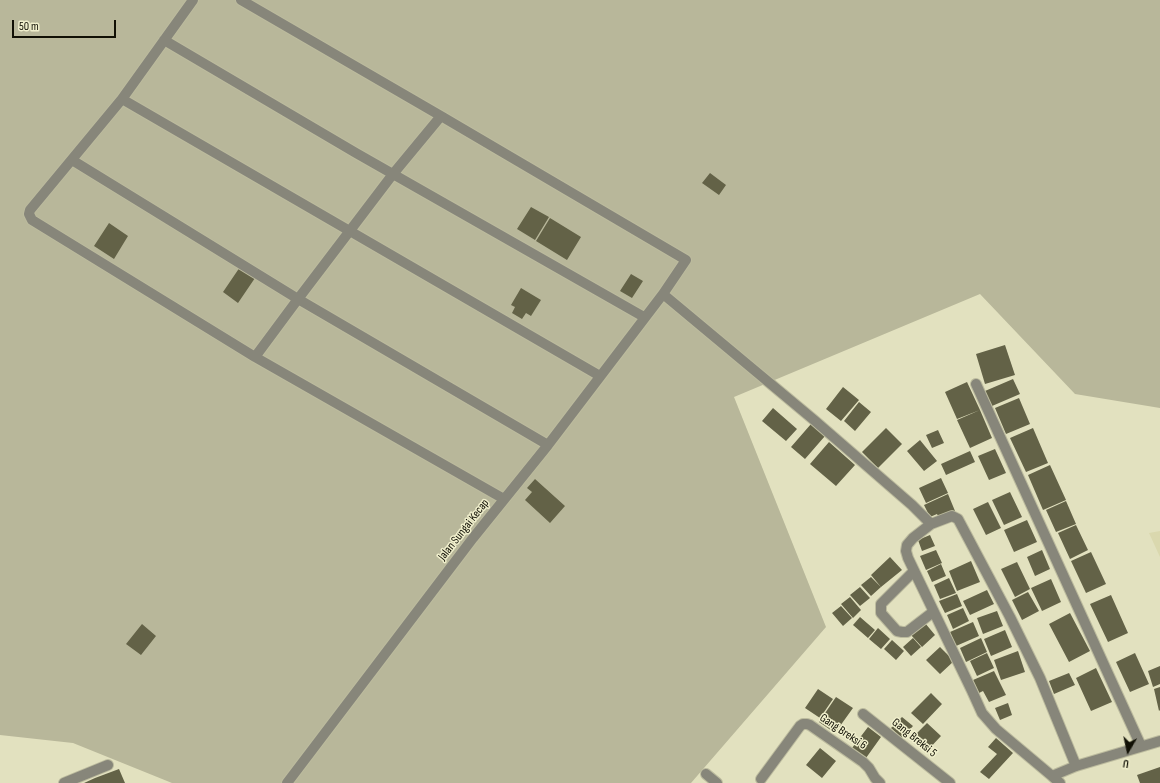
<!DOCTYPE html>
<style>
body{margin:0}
#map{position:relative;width:1160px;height:783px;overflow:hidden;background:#e2e1bf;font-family:"Sofia Sans Condensed",sans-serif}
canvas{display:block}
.north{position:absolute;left:1108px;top:731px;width:40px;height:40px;-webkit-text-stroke:3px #f0efcc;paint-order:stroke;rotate:189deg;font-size:11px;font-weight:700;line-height:16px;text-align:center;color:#111005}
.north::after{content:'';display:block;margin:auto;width:14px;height:18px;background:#111005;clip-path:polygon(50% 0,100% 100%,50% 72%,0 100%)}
.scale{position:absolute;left:12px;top:20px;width:104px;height:18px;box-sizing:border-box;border:2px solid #111005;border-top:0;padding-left:5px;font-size:12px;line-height:14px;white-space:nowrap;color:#111005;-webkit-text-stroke:3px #f0efcc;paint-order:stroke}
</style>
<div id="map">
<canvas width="1160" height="783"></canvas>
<div class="north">U</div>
<div class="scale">50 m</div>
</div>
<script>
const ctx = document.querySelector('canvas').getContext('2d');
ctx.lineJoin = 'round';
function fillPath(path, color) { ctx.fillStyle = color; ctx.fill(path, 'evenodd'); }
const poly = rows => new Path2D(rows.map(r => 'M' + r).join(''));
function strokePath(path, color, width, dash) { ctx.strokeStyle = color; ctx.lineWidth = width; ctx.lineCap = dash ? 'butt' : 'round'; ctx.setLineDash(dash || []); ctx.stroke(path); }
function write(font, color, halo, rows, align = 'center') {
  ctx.font = font + ' "Sofia Sans Condensed",sans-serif'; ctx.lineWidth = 3; ctx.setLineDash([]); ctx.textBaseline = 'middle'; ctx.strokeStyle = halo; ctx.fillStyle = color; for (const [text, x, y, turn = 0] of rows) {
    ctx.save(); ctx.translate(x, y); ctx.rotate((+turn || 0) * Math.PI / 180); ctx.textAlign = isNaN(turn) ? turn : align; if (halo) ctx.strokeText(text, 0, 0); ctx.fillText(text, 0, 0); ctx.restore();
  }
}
const built = poly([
 [1160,531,1160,557,1149,533]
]);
const green = poly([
 [0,0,1160,0,1160,408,1075,394,980,294,734,397,826,627,691,783,172,783,73,743,0,735]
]);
const building = poly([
 [710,173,726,185,719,195,702,183],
 [531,207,549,217,535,240,517,229],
 [550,218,581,237,567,260,536,241],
 [109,223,128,236,114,259,94,246],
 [240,267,255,278,238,303,223,292],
 [631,274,643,281,632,298,620,291],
 [521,288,541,300,531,316,526,313,522,319,512,313,515,307,511,305],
 [1005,345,1015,375,985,384,976,354],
 [1013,379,1020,394,992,406,985,391],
 [967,382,980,410,957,419,945,392],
 [843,387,859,400,841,421,826,409],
 [1019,398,1030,424,1006,434,995,408],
 [859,402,871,412,855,431,844,421],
 [773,408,797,429,786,441,762,421],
 [980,410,992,438,970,448,957,420],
 [811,424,825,436,805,459,791,447],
 [886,428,902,444,878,468,862,452],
 [1033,428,1048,463,1026,472,1010,438],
 [938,430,944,443,932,448,926,435],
 [920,440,937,461,924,471,907,451],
 [829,442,855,465,836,486,810,464],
 [995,449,1006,473,989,480,978,456],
 [970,451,975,462,946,475,941,464],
 [1050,465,1066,500,1043,510,1028,475],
 [941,478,948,493,926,503,919,488],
 [535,479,565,506,550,523,525,500,532,492,527,488],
 [1010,492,1022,517,1004,525,992,500],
 [948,494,955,511,939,518,937,514,930,517,924,505],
 [1066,501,1076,524,1056,532,1046,510],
 [988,502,1001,528,986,535,973,509],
 [1027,520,1037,542,1014,552,1004,530],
 [1076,525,1088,550,1070,559,1058,533],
 [930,535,935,546,922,551,918,540],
 [936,550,942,563,926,570,920,556],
 [1042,550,1050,569,1035,576,1027,557],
 [1091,552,1106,584,1086,593,1071,561],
 [890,557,902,570,881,587,871,575],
 [971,561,980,582,957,591,949,571],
 [1017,562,1030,589,1015,597,1001,569],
 [941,564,946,576,932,582,927,571],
 [871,577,881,587,871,596,861,585],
 [949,578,956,593,940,599,934,585],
 [1051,579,1061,602,1042,611,1031,588],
 [860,587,870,598,860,606,850,595],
 [987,590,994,604,970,615,963,601],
 [1028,592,1039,611,1022,620,1012,600],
 [957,594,962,606,945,613,939,601],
 [1111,595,1128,633,1108,642,1090,604],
 [850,597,861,610,853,618,841,604],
 [841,606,852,618,843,626,832,613],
 [963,608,969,621,953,629,947,615],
 [997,611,1003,626,983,634,977,618],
 [1070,613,1090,651,1069,662,1049,624],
 [860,617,875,630,868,638,853,625],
 [973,622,979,636,956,646,950,632],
 [925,623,935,635,922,647,911,635],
 [142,624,156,636,141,655,126,644],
 [878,628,890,639,881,649,869,639],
 [1005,630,1012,647,991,656,984,639],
 [913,638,921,647,911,656,903,647],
 [981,638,987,652,966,662,960,648],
 [892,640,904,651,896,660,884,649],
 [940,647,954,661,940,674,926,660],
 [1018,651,1025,672,1001,680,994,660],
 [987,653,994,668,977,676,970,661],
 [1135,653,1149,684,1130,692,1116,662],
 [1160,666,1160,684,1153,687,1148,671],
 [1096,668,1112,702,1091,711,1076,678],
 [994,671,1006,695,989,702,983,691,979,693,973,680],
 [1069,673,1075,685,1054,694,1049,681],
 [1160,687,1160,710,1159,711,1154,689],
 [818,689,833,699,820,718,805,708],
 [931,693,942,704,923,724,911,713],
 [836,697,853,708,835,733,819,722],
 [1008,703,1012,715,1000,720,995,708],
 [902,717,913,726,902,738,891,728],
 [927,723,941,736,927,751,913,737],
 [868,727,881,737,866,758,852,748],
 [996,738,1013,753,989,779,980,772,997,754,988,747],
 [820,748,836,761,822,778,806,765],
 [1160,767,1160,783,1140,783,1137,775],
 [119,769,125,783,84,783,95,778]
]);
const minor = poly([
 [193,0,122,99,30,210,29,214,32,220,255,357,504,499],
 [241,0,441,116,686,260,663,294,548,445,473,538,287,783],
 [164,40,356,153,644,317],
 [122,99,600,376],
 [72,160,298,299,548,445],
 [663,294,814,420,912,505,931,524],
 [255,357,298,299,393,174,441,116],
 [976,384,1141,746],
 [914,571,881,604,881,613,897,631,902,632,907,632,933,612],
 [863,714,950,783],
 [706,774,717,783],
 [1052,776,996,729,982,713,972,691,908,558,906,551,907,545,913,538,931,524,952,516,958,519,1010,617,1040,678,1076,766],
 [761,779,800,726,803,724,807,724,810,725,863,762,869,768,875,778,880,783],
 [64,783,108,765],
 [1060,783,1052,776,1076,766,1160,741]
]);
const streetNames = [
 ["Jalan Sungai Kecap",464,530,-52],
 ["Gang Breksi 6",843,732,34],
 ["Gang Breksi 5",914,738,39]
];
fillPath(built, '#dad8ae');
fillPath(green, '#b8b79a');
fillPath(building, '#636247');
strokePath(minor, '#bcbb9e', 12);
strokePath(minor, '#87867a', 10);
write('12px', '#111005', '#f0efcc', streetNames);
</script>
